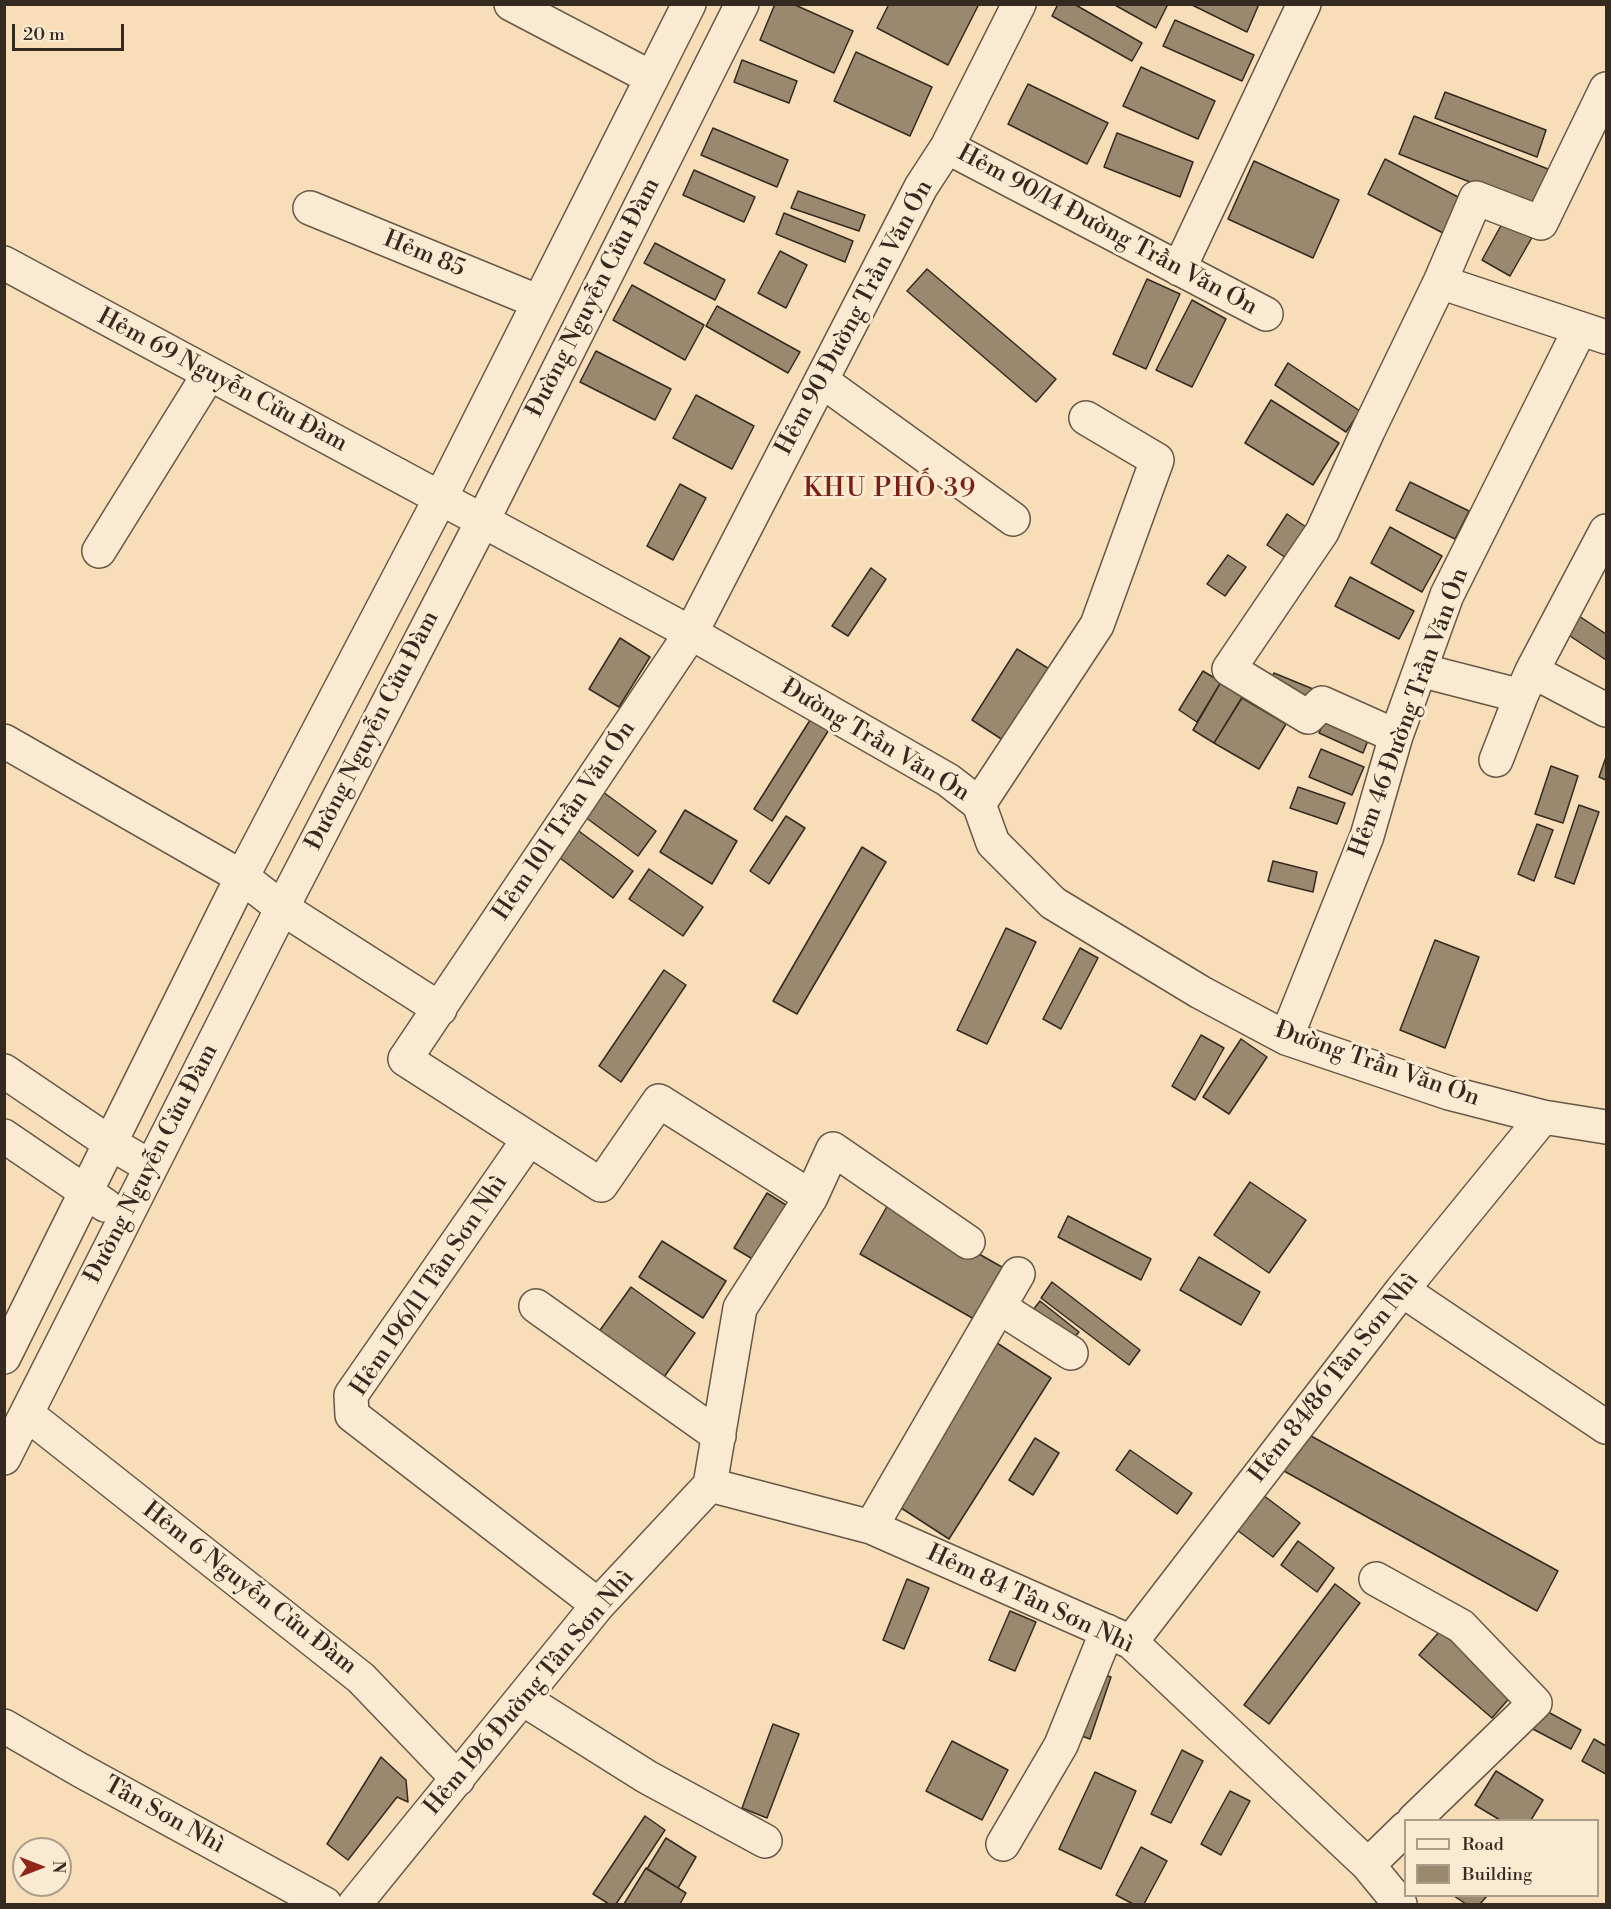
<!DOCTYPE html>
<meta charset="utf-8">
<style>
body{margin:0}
#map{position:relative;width:1611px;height:1909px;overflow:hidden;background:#f7deb8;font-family:"Libre Bodoni",serif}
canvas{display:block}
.frame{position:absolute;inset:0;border:6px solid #352a20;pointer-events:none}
.legend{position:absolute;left:1404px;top:1819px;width:195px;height:78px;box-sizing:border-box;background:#faead1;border:2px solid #ab9d8a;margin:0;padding:8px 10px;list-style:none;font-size:18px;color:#352a20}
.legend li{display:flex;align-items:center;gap:12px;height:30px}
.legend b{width:30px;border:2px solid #ab9d8a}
.north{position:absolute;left:12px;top:1837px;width:60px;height:60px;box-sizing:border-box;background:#faead1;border:2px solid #ab9d8a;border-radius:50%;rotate:90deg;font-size:16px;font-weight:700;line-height:24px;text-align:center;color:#352a20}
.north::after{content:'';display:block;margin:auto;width:21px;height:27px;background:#8f2418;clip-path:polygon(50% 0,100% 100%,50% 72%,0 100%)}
.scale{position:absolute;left:12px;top:24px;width:112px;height:27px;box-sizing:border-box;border:3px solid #352a20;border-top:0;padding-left:8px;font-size:18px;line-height:21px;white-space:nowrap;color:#352a20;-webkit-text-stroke:4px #faead1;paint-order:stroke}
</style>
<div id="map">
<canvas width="1611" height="1909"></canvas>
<div class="frame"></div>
<ul class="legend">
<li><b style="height:8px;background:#faead1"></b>Road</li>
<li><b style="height:16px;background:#9a886f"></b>Building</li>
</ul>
<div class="north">N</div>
<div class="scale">20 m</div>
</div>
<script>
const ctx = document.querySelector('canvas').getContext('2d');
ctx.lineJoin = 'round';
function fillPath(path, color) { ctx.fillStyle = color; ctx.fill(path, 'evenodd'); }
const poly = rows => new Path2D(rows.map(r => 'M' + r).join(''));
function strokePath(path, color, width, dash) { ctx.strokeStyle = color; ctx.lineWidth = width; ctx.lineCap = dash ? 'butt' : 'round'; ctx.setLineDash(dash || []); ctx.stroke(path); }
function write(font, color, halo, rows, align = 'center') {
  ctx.font = font + ' "Libre Bodoni",serif'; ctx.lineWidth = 6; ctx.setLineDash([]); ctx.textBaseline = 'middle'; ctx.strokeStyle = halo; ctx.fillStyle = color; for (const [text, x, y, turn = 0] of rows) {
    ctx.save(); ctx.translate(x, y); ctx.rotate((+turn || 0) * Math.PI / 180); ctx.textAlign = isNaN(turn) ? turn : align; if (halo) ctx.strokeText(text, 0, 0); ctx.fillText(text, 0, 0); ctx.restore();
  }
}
const building = poly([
 [775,4,793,4,853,31,834,73,760,40,775,4],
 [889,4,979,4,948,65,877,28,889,4],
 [1058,4,1074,4,1142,43,1132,61,1052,16,1058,4],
 [1113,4,1168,4,1156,28,1113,4],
 [1190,4,1259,4,1247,32,1190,4],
 [1175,20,1254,55,1242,81,1163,46,1175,20],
 [856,52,932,87,910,136,834,101,856,52],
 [742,60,797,81,789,103,734,82,742,60],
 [1141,67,1215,101,1198,139,1123,106,1141,67],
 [1028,84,1108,123,1087,164,1008,124,1028,84],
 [1445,92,1546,130,1537,157,1435,118,1445,92],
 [1414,116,1553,171,1538,209,1399,154,1414,116],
 [713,128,788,160,777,187,701,155,713,128],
 [1117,133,1193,162,1180,197,1104,167,1117,133],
 [1385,159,1460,198,1443,233,1368,194,1385,159],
 [1254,161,1339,200,1313,258,1228,219,1254,161],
 [694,170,755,197,744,222,683,195,694,170],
 [798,191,865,215,859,231,791,208,798,191],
 [1509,211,1538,227,1510,276,1482,260,1509,211],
 [784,213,853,241,845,262,776,234,784,213],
 [655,243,725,280,715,300,644,263,655,243],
 [780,251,807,265,786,308,758,293,780,251],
 [927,269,1056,379,1036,402,907,291,927,269],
 [1147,279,1180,294,1146,369,1113,354,1147,279],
 [632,285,704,325,685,360,613,320,632,285],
 [1192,300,1226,319,1192,387,1156,370,1192,300],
 [717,306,800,352,788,373,706,326,717,306],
 [596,351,671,389,655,420,580,382,596,351],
 [1288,363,1360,411,1346,432,1275,385,1288,363],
 [696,395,754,426,732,469,673,438,696,395],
 [1271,400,1339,443,1313,485,1245,443,1271,400],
 [1410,482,1469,511,1455,539,1396,510,1410,482],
 [680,484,706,498,673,560,647,546,680,484],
 [1287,514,1306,527,1286,558,1267,545,1287,514],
 [1390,527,1442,556,1422,592,1371,563,1390,527],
 [1228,555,1246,567,1225,596,1207,584,1228,555],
 [871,568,886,579,848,636,832,626,871,568],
 [1350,577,1414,611,1399,639,1335,606,1350,577],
 [1573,612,1606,634,1606,660,1561,630,1573,612],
 [620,638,650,657,619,707,589,689,620,638],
 [1017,649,1051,670,1006,742,972,720,1017,649],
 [1203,671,1221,682,1197,722,1179,710,1203,671],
 [1274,673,1313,689,1306,705,1267,689,1274,673],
 [1221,682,1249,686,1214,743,1193,730,1221,682],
 [1242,698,1286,724,1259,769,1214,743,1242,698],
 [1328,714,1371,733,1363,753,1319,733,1328,714],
 [812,717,830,728,772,821,754,809,812,717],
 [1321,749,1364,767,1352,795,1309,777,1321,749],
 [1606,757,1606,780,1599,777,1606,757],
 [1551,766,1578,776,1563,823,1535,814,1551,766],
 [1298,787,1345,803,1337,824,1290,808,1298,787],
 [599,789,656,831,638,856,581,814,599,789],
 [1579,805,1599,812,1574,884,1555,877,1579,805],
 [685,810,737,841,712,884,660,852,685,810],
 [786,816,805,828,769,884,750,871,786,816],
 [1537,824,1553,830,1534,881,1518,874,1537,824],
 [572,826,633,871,613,898,552,852,572,826],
 [862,847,886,862,797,1014,773,1001,862,847],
 [1273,861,1317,872,1313,892,1268,881,1273,861],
 [649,869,703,907,683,936,629,899,649,869],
 [1006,928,1036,942,987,1044,957,1030,1006,928],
 [1435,940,1479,957,1445,1048,1400,1030,1435,940],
 [1080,948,1098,958,1061,1029,1043,1019,1080,948],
 [664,970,686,985,621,1082,599,1066,664,970],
 [1201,1035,1224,1048,1195,1100,1172,1086,1201,1035],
 [1241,1039,1267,1057,1229,1114,1203,1097,1241,1039],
 [1250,1182,1306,1220,1269,1273,1214,1235,1250,1182],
 [767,1193,789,1207,756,1261,734,1248,767,1193],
 [889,1203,1009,1271,981,1323,860,1254,889,1203],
 [1068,1216,1151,1259,1141,1280,1058,1237,1068,1216],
 [662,1241,726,1281,703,1318,639,1277,662,1241],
 [1199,1257,1260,1292,1241,1325,1180,1290,1199,1257],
 [1052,1282,1140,1350,1129,1365,1041,1298,1052,1282],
 [631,1287,695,1333,662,1380,598,1333,631,1287],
 [1040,1301,1079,1332,1064,1350,1026,1319,1040,1301],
 [997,1343,1051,1378,949,1539,895,1504,997,1343],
 [1300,1430,1558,1571,1537,1611,1275,1466,1300,1430],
 [1035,1438,1059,1453,1033,1495,1009,1480,1035,1438],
 [1130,1450,1192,1493,1177,1514,1116,1470,1130,1450],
 [1255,1489,1300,1523,1273,1557,1229,1524,1255,1489],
 [1298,1541,1334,1568,1317,1592,1281,1565,1298,1541],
 [907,1579,929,1588,904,1649,883,1640,907,1579],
 [1335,1584,1360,1603,1269,1724,1244,1705,1335,1584],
 [1010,1611,1036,1622,1015,1671,989,1660,1010,1611],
 [1440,1631,1513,1694,1492,1718,1419,1655,1440,1631],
 [1085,1669,1111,1677,1090,1739,1065,1730,1085,1669],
 [1539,1707,1581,1730,1571,1749,1529,1727,1539,1707],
 [773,1724,799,1734,767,1818,742,1808,773,1724],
 [1594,1739,1606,1746,1606,1774,1582,1761,1594,1739],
 [952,1741,1008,1770,982,1820,926,1791,952,1741],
 [1182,1750,1203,1761,1171,1823,1151,1814,1182,1750],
 [381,1757,406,1780,408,1802,397,1797,348,1860,327,1844,381,1757],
 [1496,1771,1543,1800,1531,1820,1500,1820,1475,1805,1496,1771],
 [1095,1772,1136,1791,1101,1869,1059,1849,1095,1772],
 [1230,1791,1250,1801,1221,1855,1201,1844,1230,1791],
 [645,1816,665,1830,616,1904,609,1904,593,1894,645,1816],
 [666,1838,696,1857,678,1888,647,1869,666,1838],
 [1141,1847,1167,1861,1144,1904,1133,1904,1116,1895,1141,1847],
 [646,1868,686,1893,680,1904,624,1904,646,1868],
 [1454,1896,1487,1896,1480,1904,1466,1904,1454,1896]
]);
const minor = poly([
 [511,4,652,78],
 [947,147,1266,314],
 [310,208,539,302],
 [4,263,691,633,948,780,979,804,993,843,1053,903,1200,992,1286,1038,1449,1093,1543,1117,1606,1127],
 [1179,269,1304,4],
 [1440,282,1606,337],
 [822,381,1013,519],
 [99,551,209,374],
 [1420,670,1521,696,1532,671,1606,531],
 [1532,671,1606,710],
 [1396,736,1322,703,1308,717,1229,669,1322,532,1368,431,1440,282,1476,198,1541,223,1606,89],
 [4,741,242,877,282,908,440,1009],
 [1496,760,1521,696],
 [979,804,1097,625,1157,460,1086,418],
 [1286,1038,1367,836,1396,736,1447,595,1580,329],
 [4,1071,110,1143,151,1167],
 [4,1136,105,1205],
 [529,1139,351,1395,352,1415,598,1605],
 [811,1197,659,1101,601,1185,405,1059,691,633,921,187,947,147,1019,4],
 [1402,1290,1606,1427],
 [536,1306,719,1436],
 [999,1307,1071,1353],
 [4,1357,242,877,440,499,689,4],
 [27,1414,361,1678,458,1779],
 [4,1458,282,908,482,522,742,4],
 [710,1485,871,1527,1131,1642,1368,1865,1400,1904],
 [710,1485,740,1308,811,1197,833,1149,968,1242],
 [871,1527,1018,1274],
 [1376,1579,1461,1626,1535,1703,1414,1820],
 [1131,1642,1402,1290,1543,1117],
 [523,1699,647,1777,765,1841],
 [4,1726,80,1770,325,1904],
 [1003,1844,1061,1745,1107,1631],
 [1368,1865,1406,1828],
 [355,1904,598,1605,710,1485]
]);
const streetNames = [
 ["Hẻm 90/14 Đường Trần Văn Ơn",1107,231,28],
 ["Hẻm 85",424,255,22],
 ["Đường Nguyễn Cửu Đàm",594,298,-63],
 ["Hẻm 90 Đường Trần Văn Ơn",855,318,-62],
 ["Hẻm 69 Nguyễn Cửu Đàm",222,381,28],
 ["Hẻm 46 Đường Trần Văn Ơn",1410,713,-70],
 ["Đường Nguyễn Cửu Đàm",373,731,-63],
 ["Đường Trần Văn Ơn",875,741,31],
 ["Hẻm 101 Trần Văn Ơn",565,821,-56],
 ["Đường Trần Văn Ơn",1377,1065,19],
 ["Đường Nguyễn Cửu Đàm",152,1164,-63],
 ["Hẻm 196/11 Tân Sơn Nhì",430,1286,-56],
 ["Hẻm 84/86 Tân Sơn Nhì",1335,1378,-52],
 ["Hẻm 6 Nguyễn Cửu Đàm",249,1589,38],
 ["Hẻm 84 Tân Sơn Nhì",1030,1600,25],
 ["Hẻm 196 Đường Tân Sơn Nhì",530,1693,-50],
 ["Tân Sơn Nhì",164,1816,29]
];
const neighbourhoodNames = [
 ["KHU PHỐ 39",890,490]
];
fillPath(building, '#9a886f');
strokePath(building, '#352a20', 1.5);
strokePath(minor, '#665746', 36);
strokePath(minor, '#faead1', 33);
write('24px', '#352a20', '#faead1', streetNames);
ctx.letterSpacing = '1.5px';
write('26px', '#7a1f14', '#faead1', neighbourhoodNames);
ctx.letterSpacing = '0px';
</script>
